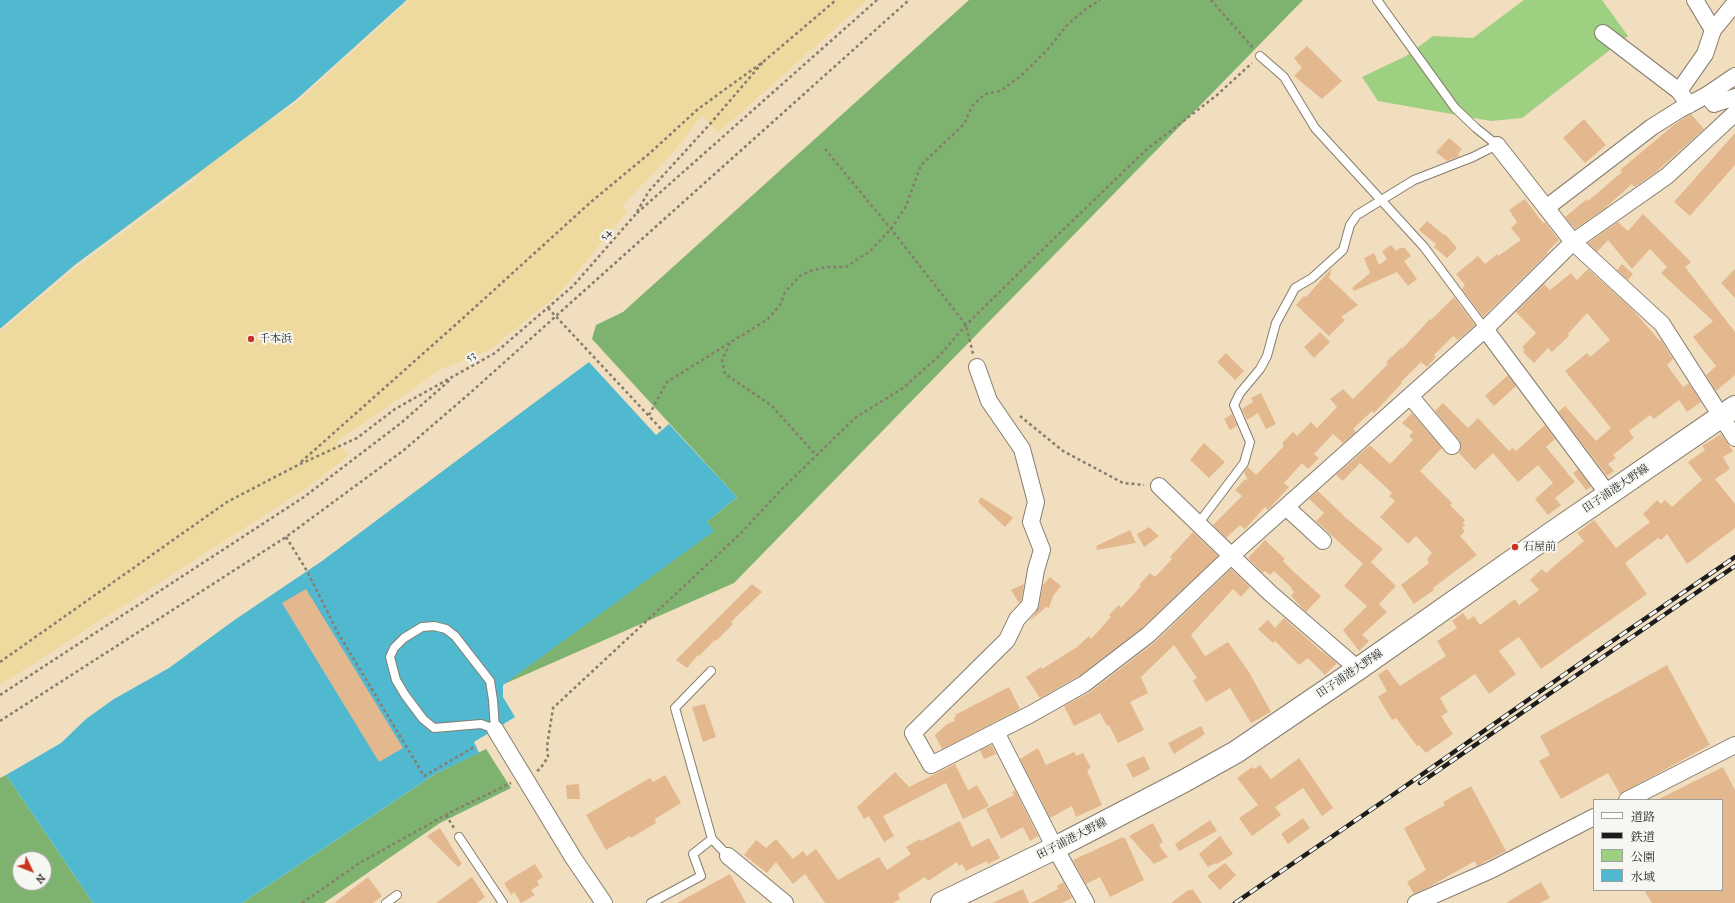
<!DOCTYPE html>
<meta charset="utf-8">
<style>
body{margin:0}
#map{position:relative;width:1735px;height:903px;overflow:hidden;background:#f1debf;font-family:"IM FELL French Canon","Noto Serif JP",serif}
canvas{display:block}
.legend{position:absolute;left:1593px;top:799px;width:130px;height:92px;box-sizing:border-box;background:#f6f6f2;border:1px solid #9f9f9c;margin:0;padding:5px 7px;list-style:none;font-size:12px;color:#1c1c1c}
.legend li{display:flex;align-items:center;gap:8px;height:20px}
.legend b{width:20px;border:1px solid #9f9f9c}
.north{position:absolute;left:12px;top:851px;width:40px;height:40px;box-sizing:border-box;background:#f6f6f2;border:1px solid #9f9f9c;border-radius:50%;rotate:133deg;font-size:11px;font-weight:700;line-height:16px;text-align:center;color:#1c1c1c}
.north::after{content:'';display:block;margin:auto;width:14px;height:18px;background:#c8321e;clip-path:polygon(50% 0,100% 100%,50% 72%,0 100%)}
</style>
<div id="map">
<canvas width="1735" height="903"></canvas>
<ul class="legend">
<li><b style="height:5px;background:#fff"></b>道路</li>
<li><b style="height:5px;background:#1c1c1c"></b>鉄道</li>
<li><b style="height:11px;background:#9dd181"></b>公園</li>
<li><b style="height:11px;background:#51b9cf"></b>水域</li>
</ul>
<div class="north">N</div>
</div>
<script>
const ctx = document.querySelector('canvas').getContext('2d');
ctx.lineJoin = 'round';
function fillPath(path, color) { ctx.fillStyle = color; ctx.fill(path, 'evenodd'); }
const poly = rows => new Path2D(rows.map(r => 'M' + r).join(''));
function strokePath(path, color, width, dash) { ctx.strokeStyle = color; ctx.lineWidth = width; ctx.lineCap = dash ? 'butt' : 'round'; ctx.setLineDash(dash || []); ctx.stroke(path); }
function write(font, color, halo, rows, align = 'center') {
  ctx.font = font + ' "IM FELL French Canon","Noto Serif JP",serif'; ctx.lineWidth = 4; ctx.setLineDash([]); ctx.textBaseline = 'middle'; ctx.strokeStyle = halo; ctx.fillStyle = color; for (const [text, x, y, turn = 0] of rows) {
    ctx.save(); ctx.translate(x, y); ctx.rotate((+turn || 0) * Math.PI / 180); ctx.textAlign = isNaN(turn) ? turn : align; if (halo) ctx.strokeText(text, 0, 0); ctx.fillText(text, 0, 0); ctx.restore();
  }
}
const green = poly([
 [1524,0,1602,0,1628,36,1522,118,1491,121,1378,101,1362,77,1406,56,1433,36,1473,38]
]);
const forest = poly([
 [969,0,1303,0,734,583,502,685,713,531,707,522,737,497,592,339,596,325,623,312],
 [486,749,511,788,440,823,324,903,242,903,435,774],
 [6,775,93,903,0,903,0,778],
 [20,859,44,859,44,883,20,883]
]);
const sand = poly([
 [407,0,867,0,718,133,702,115,677,148,622,206,628,211,568,283,554,298,489,350,440,370,336,442,349,455,308,487,0,685,0,329,75,265,296,100]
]);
const water = poly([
 [0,0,407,0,296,100,75,265,0,329],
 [589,362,656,435,669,424,737,497,707,522,714,531,503,685,503,697,515,717,474,742,479,753,435,774,242,903,93,903,6,775,61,743,86,719,114,699,169,668,233,621,322,561]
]);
const pier = poly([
 [407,0,409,0,297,102,272,120,271,119,296,100],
 [199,174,200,176,77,267,0,331,0,329,75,265]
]);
const building = poly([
 [1307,46,1342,81,1322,99,1294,76,1302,68,1294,58],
 [1691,114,1704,129,1655,173,1634,187,1632,184,1604,209,1575,229,1565,217,1587,199,1588,201,1622,172,1620,170,1675,124],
 [1584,119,1606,145,1585,163,1563,138],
 [1735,133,1735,165,1690,216,1674,202],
 [1449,138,1462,149,1458,154,1460,156,1447,161,1436,152],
 [1525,199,1543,223,1545,222,1559,240,1547,252,1548,253,1483,317,1462,289,1465,285,1456,274,1478,256,1485,264,1497,254,1498,256,1521,240,1511,228,1517,222,1509,210],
 [1643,214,1691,262,1685,267,1735,332,1735,375,1716,391,1706,375,1716,366,1693,337,1713,321,1661,273,1667,267,1650,249,1632,269,1608,240,1597,252,1588,243,1618,222,1628,231],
 [1427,221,1444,235,1445,234,1457,248,1447,258,1434,247,1436,244,1419,230],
 [1391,245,1396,251,1400,248,1405,248,1411,256,1404,261,1417,279,1408,286,1397,272,1354,291,1352,288,1370,273,1364,258,1374,253,1379,265,1387,259,1382,251],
 [1622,264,1633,274,1628,280,1617,270],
 [1332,268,1329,278,1358,305,1341,317,1345,320,1329,336,1296,305,1304,296,1306,297],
 [1588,269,1631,308,1660,341,1661,340,1673,359,1667,365,1683,387,1689,383,1701,402,1687,412,1679,400,1654,419,1650,415,1629,431,1634,438,1613,455,1616,458,1608,464,1614,471,1607,476,1558,412,1565,406,1596,441,1611,428,1565,371,1587,353,1590,357,1610,340,1587,313,1568,334,1569,336,1552,352,1548,348,1534,363,1523,352,1525,350,1522,347,1536,333,1516,312,1544,284,1550,290,1571,273,1577,280],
 [1735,269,1735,298,1721,283],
 [1454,297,1475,325,1473,327,1458,340,1453,336,1434,355,1436,357,1427,367,1421,362,1401,382,1402,383,1374,413,1372,411,1353,429,1356,432,1343,443,1333,434,1314,454,1319,458,1308,469,1302,463,1284,483,1289,487,1268,510,1265,507,1245,529,1240,525,1226,538,1213,525,1242,496,1235,490,1245,479,1248,481,1244,472,1248,467,1256,475,1284,446,1282,443,1293,432,1297,436,1311,422,1317,428,1337,407,1330,399,1343,389,1353,399,1388,364,1386,362,1401,348,1402,349,1430,319,1431,320],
 [1320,332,1330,342,1314,358,1304,347],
 [1226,353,1244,371,1235,380,1217,362],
 [1508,375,1516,386,1494,406,1485,396],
 [1261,393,1276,424,1266,429,1258,413,1247,420,1242,409,1253,402,1251,398],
 [1443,403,1468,428,1478,418,1509,451,1513,448,1516,451,1545,425,1555,439,1546,447,1575,482,1555,498,1561,505,1548,515,1535,499,1553,483,1538,465,1518,482,1493,453,1475,470,1459,453,1461,445,1459,440,1435,411],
 [1412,413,1442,448,1420,471,1452,503,1450,505,1465,520,1463,523,1465,525,1462,528,1465,531,1460,536,1477,555,1433,588,1434,590,1414,604,1401,585,1429,563,1427,559,1432,553,1416,536,1408,544,1380,517,1395,501,1389,496,1392,493,1360,463,1343,481,1336,475,1370,445,1390,464,1413,440,1409,436,1413,432,1402,423],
 [1232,414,1237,426,1230,430,1224,419],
 [1721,434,1733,451,1723,457,1730,469,1715,479,1735,504,1735,528,1687,564,1667,534,1661,540,1658,538,1625,563,1647,594,1541,669,1519,637,1499,651,1516,674,1489,694,1475,674,1440,698,1448,712,1441,716,1453,734,1426,753,1419,745,1417,746,1396,718,1392,720,1378,697,1387,691,1378,675,1387,669,1400,686,1446,656,1437,641,1457,628,1452,621,1463,613,1468,620,1474,616,1480,625,1515,599,1519,605,1539,590,1530,580,1542,569,1546,573,1584,541,1577,533,1594,520,1616,548,1650,522,1643,514,1657,500,1661,504,1665,500,1672,507,1702,480,1688,462,1705,450,1702,446],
 [1204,443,1225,462,1209,478,1190,460],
 [1578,469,1591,487,1586,490,1573,473],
 [1318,491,1345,517,1383,549,1371,562,1396,586,1379,604,1387,612,1362,635,1369,641,1359,651,1343,630,1367,606,1344,586,1363,564,1316,521,1324,513,1309,499],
 [981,497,1008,514,1013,518,1005,527,978,502],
 [1149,527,1159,536,1144,547,1137,534],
 [1130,530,1136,543,1097,550,1096,546],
 [1193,532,1218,556,1142,628,1079,676,1040,698,1026,677,1041,667,1042,669,1077,647,1089,636,1091,639,1111,617,1109,615,1119,605,1121,608,1141,586,1139,585,1150,573,1155,577,1172,559,1170,557],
 [1265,540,1285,559,1283,561,1294,572,1321,596,1306,612,1291,596,1294,592,1291,589,1292,588,1274,571,1270,575,1265,571,1263,573,1248,558],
 [1231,569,1250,587,1241,597,1233,589,1191,635,1205,656,1228,642,1249,672,1271,712,1251,723,1230,688,1206,702,1193,681,1197,678,1174,645,1141,677,1148,693,1130,702,1144,730,1118,743,1109,725,1107,726,1100,713,1074,726,1064,706,1090,692,1154,643],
 [1050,577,1061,586,1053,596,1049,608,1046,607,1030,621,1039,607,1043,585],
 [752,584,762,592,731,622,733,624,716,641,715,640,699,656,698,655,687,668,676,660],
 [1024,584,1021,601,1019,603,1011,590],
 [306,589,403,748,379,762,282,603],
 [1284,618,1322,652,1322,651,1337,663,1325,675,1308,658,1299,665,1275,641,1273,643,1258,629,1268,620,1275,628],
 [1667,665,1710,745,1620,794,1608,773,1561,799,1539,761,1550,755,1540,736],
 [1009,687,1020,709,942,749,935,735,947,724,955,721,954,718,956,716,955,715],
 [705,704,716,737,703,742,692,707],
 [1201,726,1205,734,1174,754,1168,743],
 [992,745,996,754,984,759,980,750],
 [1038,748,1046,765,1074,752,1076,756,1083,753,1091,768,1087,770,1102,805,1076,817,1072,806,1050,818,1020,759],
 [1144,756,1150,769,1133,778,1126,764],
 [1299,758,1333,808,1322,816,1303,788,1275,807,1281,815,1252,836,1239,818,1258,805,1237,778,1252,767,1254,769,1260,765,1271,779],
 [955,764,968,790,977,785,989,806,963,819,946,783,883,816,894,836,884,842,869,816,864,819,857,807,895,772,909,787],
 [1723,767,1735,790,1735,903,1652,903,1644,890,1722,890,1722,800,1657,800],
 [665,775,681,803,655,819,656,823,631,838,630,836,606,850,586,815,650,778,653,782],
 [579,784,580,799,567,799,566,785],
 [1471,786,1506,851,1477,866,1475,861,1429,887,1414,894,1407,882,1426,870,1404,828,1445,805,1443,802],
 [1015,790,1038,836,1030,841,1023,827,1001,839,986,809,1014,795,1012,792],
 [1303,818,1310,828,1288,844,1281,834],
 [1210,820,1217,831,1179,851,1175,844],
 [960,821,972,847,989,838,1000,858,988,864,987,861,966,871,962,864,959,866,957,862,928,881,925,877,898,894,900,899,893,903,825,903,805,874,793,884,776,862,767,873,744,855,756,840,766,848,776,839,793,859,803,851,807,856,816,849,838,880,879,857,887,870,911,854,906,847,920,839,921,841],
 [1153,823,1163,842,1159,845,1168,857,1154,864,1129,836],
 [440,828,462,864,458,867,427,836],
 [1220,836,1233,854,1217,864,1216,863,1208,867,1199,854],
 [1123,837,1124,839,1125,838,1144,880,1110,897,1100,877,1086,884,1073,860],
 [1225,863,1236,875,1220,890,1207,876],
 [535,864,543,877,537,881,539,885,531,890,535,895,521,903,514,892,511,895,504,883],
 [730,874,746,903,677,903],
 [368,877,382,896,373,903,334,903],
 [472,877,485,897,477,903,436,903],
 [1063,882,1072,898,1062,903,1031,903,1058,889,1057,886],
 [1541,882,1550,898,1540,903,1506,903],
 [1023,889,1029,903,992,903],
 [1188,890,1193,890,1202,903,1171,903]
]);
const path = poly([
 [1211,0,1253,48],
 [825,149,891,229,966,325,973,354],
 [637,213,877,0],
 [548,308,662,430],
 [730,343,722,360,725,374,771,405,816,455],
 [649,415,667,382,768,319,780,305,785,292,800,276,810,271,827,267,846,267,870,251,891,229,906,206,921,165,964,124,972,106,985,94,1000,91,1021,76,1048,49,1068,24,1086,9,1100,0],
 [1020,416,1063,451,1123,483,1144,485],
 [301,462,462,319,592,201,650,153,698,109,763,62,836,0],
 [286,537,307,571,338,633,424,776,476,746],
 [0,662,227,502,298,465,357,438,395,409,495,353,573,286,635,215,649,191,710,124,763,62],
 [0,695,304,497,401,423,450,380],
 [0,721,286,537,404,450,470,393,909,0],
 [537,771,540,769,548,757,547,746,553,708,740,534,783,488,855,418,903,388,940,355,966,325,1038,254,1146,150,1217,95,1252,63],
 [446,815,454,828],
 [302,903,361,862,453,811,511,783]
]);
const lane = poly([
 [1260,56,1284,77,1315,128,1424,247,1485,329],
 [1198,524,1244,463,1250,442,1234,405,1240,393,1260,369,1267,356,1276,323,1295,288,1312,278,1343,250,1350,225,1357,215,1414,180,1473,157,1497,145,1476,128,1455,108,1377,0],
 [434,626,446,629,455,636,490,681,493,700,495,729,481,724,434,728,423,719,405,695,396,680,390,657,394,648,404,638,422,627,434,626],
 [711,671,675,708,712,839,728,856],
 [459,837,503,903],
 [386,903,397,895],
 [651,903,701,876,693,854,712,839]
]);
const street = poly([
 [1695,0,1713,30],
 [1603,33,1679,91],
 [1735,76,1707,95,1714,104,1735,97],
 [1689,105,1679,91,1705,54,1713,30,1735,3],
 [1497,145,1573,242,1662,324,1735,438],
 [1546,208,1652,127,1679,110,1707,95],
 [1485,329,1608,494],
 [977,367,989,401,1022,449,1036,502,1031,522,1042,550,1036,570,1030,605,1017,619,1007,640,913,733,931,765,1031,714,1084,684,1148,635,1232,555,1485,329,1573,242,1667,176,1735,113],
 [1410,396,1452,446],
 [1159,486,1270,593,1358,669],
 [1286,507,1323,541],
 [495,729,574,859,604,903],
 [996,732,1055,848,1086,903],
 [1627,800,1735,745],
 [728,856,785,903],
 [1416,903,1491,870,1594,817]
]);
const secondary = poly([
 [942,903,1055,848,1184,781,1236,752,1358,669,1549,535,1735,407]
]);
const rail = poly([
 [1420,783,1735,566],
 [1235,903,1397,792,1592,655,1735,557]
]);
const markers = [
 [251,339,4,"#c8321e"],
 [1515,547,4,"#c8321e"]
];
const streetNames = [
 ["54",606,235,-49],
 ["53",471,357,-30],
 ["田子浦港大野線",1616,489,-34],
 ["田子浦港大野線",1350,674,-34],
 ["田子浦港大野線",1072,839,-27]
];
const poiNames = [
 ["千本浜",259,339],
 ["石屋前",1523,547]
];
fillPath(green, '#9dd181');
fillPath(forest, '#7eb36f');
fillPath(sand, '#eeda9e');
fillPath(water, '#51b9cf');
fillPath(pier, '#f1debf');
fillPath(building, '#e4b88f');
strokePath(lane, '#867d6e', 10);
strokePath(street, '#867d6e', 18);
strokePath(secondary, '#867d6e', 24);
strokePath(path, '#867d6e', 2.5, [3, 3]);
strokePath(lane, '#fff', 8);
strokePath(street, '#fff', 16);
strokePath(secondary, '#fff', 22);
strokePath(rail, '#1c1c1c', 4.5);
strokePath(rail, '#f6f6f2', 3, [9]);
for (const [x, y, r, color] of markers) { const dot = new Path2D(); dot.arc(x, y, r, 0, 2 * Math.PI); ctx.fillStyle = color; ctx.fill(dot); strokePath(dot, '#f6f6f2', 1.5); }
write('11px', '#1c1c1c', '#f6f6f2', streetNames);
write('11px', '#1c1c1c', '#f6f6f2', poiNames, 'left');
</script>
